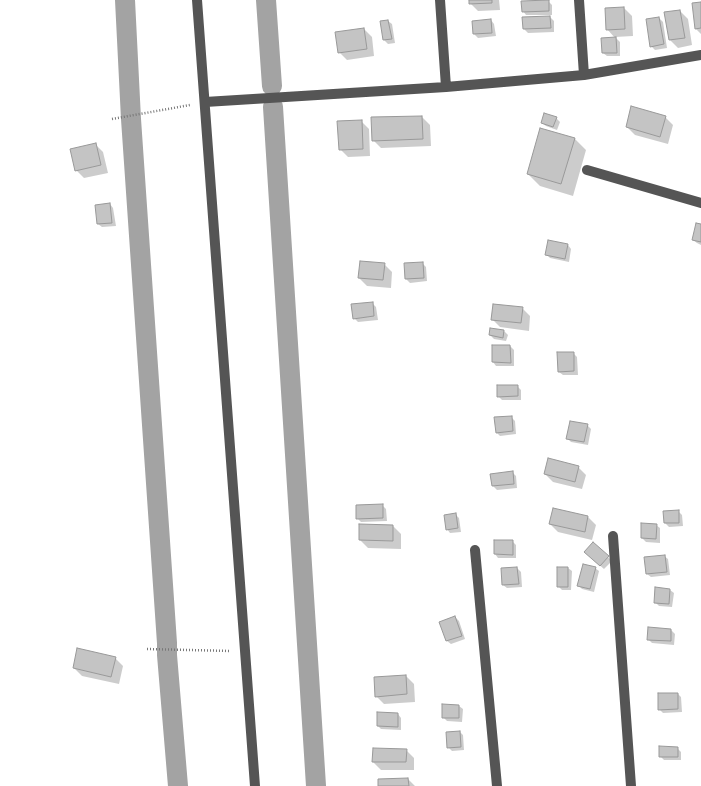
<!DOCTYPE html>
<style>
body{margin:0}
canvas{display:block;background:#fff}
</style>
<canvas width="701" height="786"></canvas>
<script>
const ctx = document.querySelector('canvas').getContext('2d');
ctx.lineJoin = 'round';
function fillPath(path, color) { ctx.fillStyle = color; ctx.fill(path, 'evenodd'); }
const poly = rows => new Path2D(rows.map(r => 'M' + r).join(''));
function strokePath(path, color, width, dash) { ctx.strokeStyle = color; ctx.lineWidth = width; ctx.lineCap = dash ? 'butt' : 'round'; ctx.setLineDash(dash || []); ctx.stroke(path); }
const shadow = poly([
 [470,0,499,0,500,10,478,11,470,3],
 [548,1,552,5,552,15,526,15,523,11],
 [701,3,701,34,696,29],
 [624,8,632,16,633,36,615,37,620,42,620,56,607,56,603,53,615,38,607,29],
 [680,11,688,19,692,45,678,48,670,40,665,13],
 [550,17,554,21,554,32,528,33,524,29,523,18],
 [659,18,663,22,667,48,655,50,651,46],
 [491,20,494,24,496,36,478,38,474,34],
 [388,21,392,24,395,43,388,44,384,40,381,22],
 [364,29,372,37,374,56,347,60,339,52],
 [422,117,430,125,431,146,381,148,373,140],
 [665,117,673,125,668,144,635,135,627,127],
 [556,118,560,122,557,130,546,126,542,123],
 [361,121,369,129,370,156,348,157,340,149],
 [574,138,586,150,573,196,540,186,528,174],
 [95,144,103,152,108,173,84,178,76,170],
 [110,204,113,208,116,226,102,227,98,224],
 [701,226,701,245,697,243,693,240],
 [568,245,571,249,569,262,550,258,546,254],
 [422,263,426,267,427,281,410,283,406,279],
 [384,264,392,272,391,288,367,286,359,278],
 [372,303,376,307,378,320,358,322,354,318],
 [522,308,530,316,529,331,500,327,492,319],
 [504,331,508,335,506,341,494,339,490,335],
 [510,346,514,350,514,366,496,366,493,362],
 [573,353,577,357,578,375,563,375,559,372],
 [517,386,521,390,521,400,502,400,498,396],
 [511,417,515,421,516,434,500,436,496,432],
 [587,425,591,429,588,445,571,442,567,438],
 [578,467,586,475,582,489,553,482,545,474],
 [513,473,516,476,517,488,497,490,493,486,492,475],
 [382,505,386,509,387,521,361,522,357,518],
 [678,511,682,515,683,526,669,527,665,523],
 [456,515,459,518,461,532,450,533,447,529],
 [588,517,596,525,592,540,558,532,550,524],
 [642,524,656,525,660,528,660,543,646,542,642,538],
 [393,526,401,534,401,549,368,548,360,540],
 [495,541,512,541,516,545,516,558,498,558,495,554],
 [593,543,612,561,604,569,589,556],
 [664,556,668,559,670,575,651,577,647,574],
 [517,568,521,572,522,587,507,588,503,585],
 [568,568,572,571,571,590,562,590,558,586],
 [595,568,599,571,594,592,582,589,578,585],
 [670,590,674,593,672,607,659,606,655,602],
 [455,617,459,621,465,639,451,644,447,641],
 [671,630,675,634,674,645,652,643,648,639],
 [115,658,123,666,119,684,82,676,74,668],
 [406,676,414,684,415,702,384,704,376,696],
 [678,694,681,697,682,712,663,713,659,709],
 [459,706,463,709,462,722,447,721,443,717],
 [398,714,401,718,401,730,381,729,378,726],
 [460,732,463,735,464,750,452,751,448,747],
 [677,748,681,752,681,760,664,760,660,756],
 [406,750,414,758,414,770,381,770,373,762],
 [408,779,415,786,379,786]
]);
const canal = poly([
 [125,0,131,119,167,643,167,655,178,786],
 [266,0,272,86],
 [273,107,316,786]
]);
const building = poly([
 [469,0,492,0,492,3,469,4,469,0],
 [549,0,549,11,522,12,521,1,549,0],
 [701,2,701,28,695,29,692,3,701,2],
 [624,7,625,29,606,30,605,8,624,7],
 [680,10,685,38,669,40,664,12,680,10],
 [550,16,551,28,523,29,522,17,550,16],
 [659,17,664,44,650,47,646,19,659,17],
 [491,19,492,33,473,34,472,21,491,19],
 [388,20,392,39,383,40,380,21,388,20],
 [364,28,367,49,338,53,335,32,364,28],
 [616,37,617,53,602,53,601,38,616,37],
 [631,106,666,116,660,137,626,127,631,106],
 [544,113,557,117,553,127,541,123,544,113],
 [422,116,423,139,372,141,371,117,422,116],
 [362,120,363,149,339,150,337,121,362,120],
 [540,128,575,138,561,184,527,174,540,128],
 [96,143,101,165,75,171,70,149,96,143],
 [110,203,112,223,97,224,95,205,110,203],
 [696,223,701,224,701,242,692,240,696,223],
 [548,240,568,244,565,259,545,255,548,240],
 [360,261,385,263,383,280,358,278,360,261],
 [423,262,424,278,405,279,404,263,423,262],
 [373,302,374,316,353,319,351,304,373,302],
 [493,304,523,307,521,323,491,320,493,304],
 [490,328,504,330,503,338,489,335,490,328],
 [492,345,510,345,511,363,492,362,492,345],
 [557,352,574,352,574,371,558,372,557,352],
 [497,385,518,385,518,396,497,397,497,385],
 [512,416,513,431,496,433,494,417,512,416],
 [570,421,588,424,584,442,566,439,570,421],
 [548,458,579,466,575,482,544,474,548,458],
 [513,471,514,484,492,486,490,474,513,471],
 [383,504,383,518,356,519,356,505,383,504],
 [553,508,588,516,585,532,549,524,553,508],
 [679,510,679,523,664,523,663,511,679,510],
 [456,513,458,528,446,530,444,515,456,513],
 [641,523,657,524,656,539,641,538,641,523],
 [359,524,393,525,393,541,359,540,359,524],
 [494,540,513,540,513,555,494,554,494,540],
 [593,542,609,556,600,566,584,552,593,542],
 [665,555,667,572,646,574,644,557,665,555],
 [583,564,596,567,590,589,577,586,583,564],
 [517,567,519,584,502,585,501,568,517,567],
 [557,567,568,567,568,587,557,587,557,567],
 [655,587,670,589,669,604,654,603,655,587],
 [455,616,462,636,446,641,439,622,455,616],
 [648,627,671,629,671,641,647,640,648,627],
 [77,648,116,657,111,677,73,668,77,648],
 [406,675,407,694,375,697,374,677,406,675],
 [658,693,678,693,678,709,658,710,658,693],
 [442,704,459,705,459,718,442,718,442,704],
 [377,712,398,713,398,727,377,726,377,712],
 [460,731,461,747,447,748,446,732,460,731],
 [659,746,678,747,678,757,659,757,659,746],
 [373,748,407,749,406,762,372,762,373,748],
 [408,778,409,786,378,786,378,779,408,778]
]);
const path = poly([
 [112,119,190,105],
 [147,649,231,651]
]);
const minor = poly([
 [197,0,255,786],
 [440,0,446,87],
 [579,0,584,75],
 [205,102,446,87,584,75,701,55],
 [587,170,701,203],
 [613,536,631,786],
 [475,550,497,786]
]);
fillPath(shadow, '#0003');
strokePath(canal, '#a3a3a3', 20);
fillPath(building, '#c4c4c4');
strokePath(building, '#999', 1);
strokePath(path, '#777', 2.5, [1, 2]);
strokePath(minor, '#555', 10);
</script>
